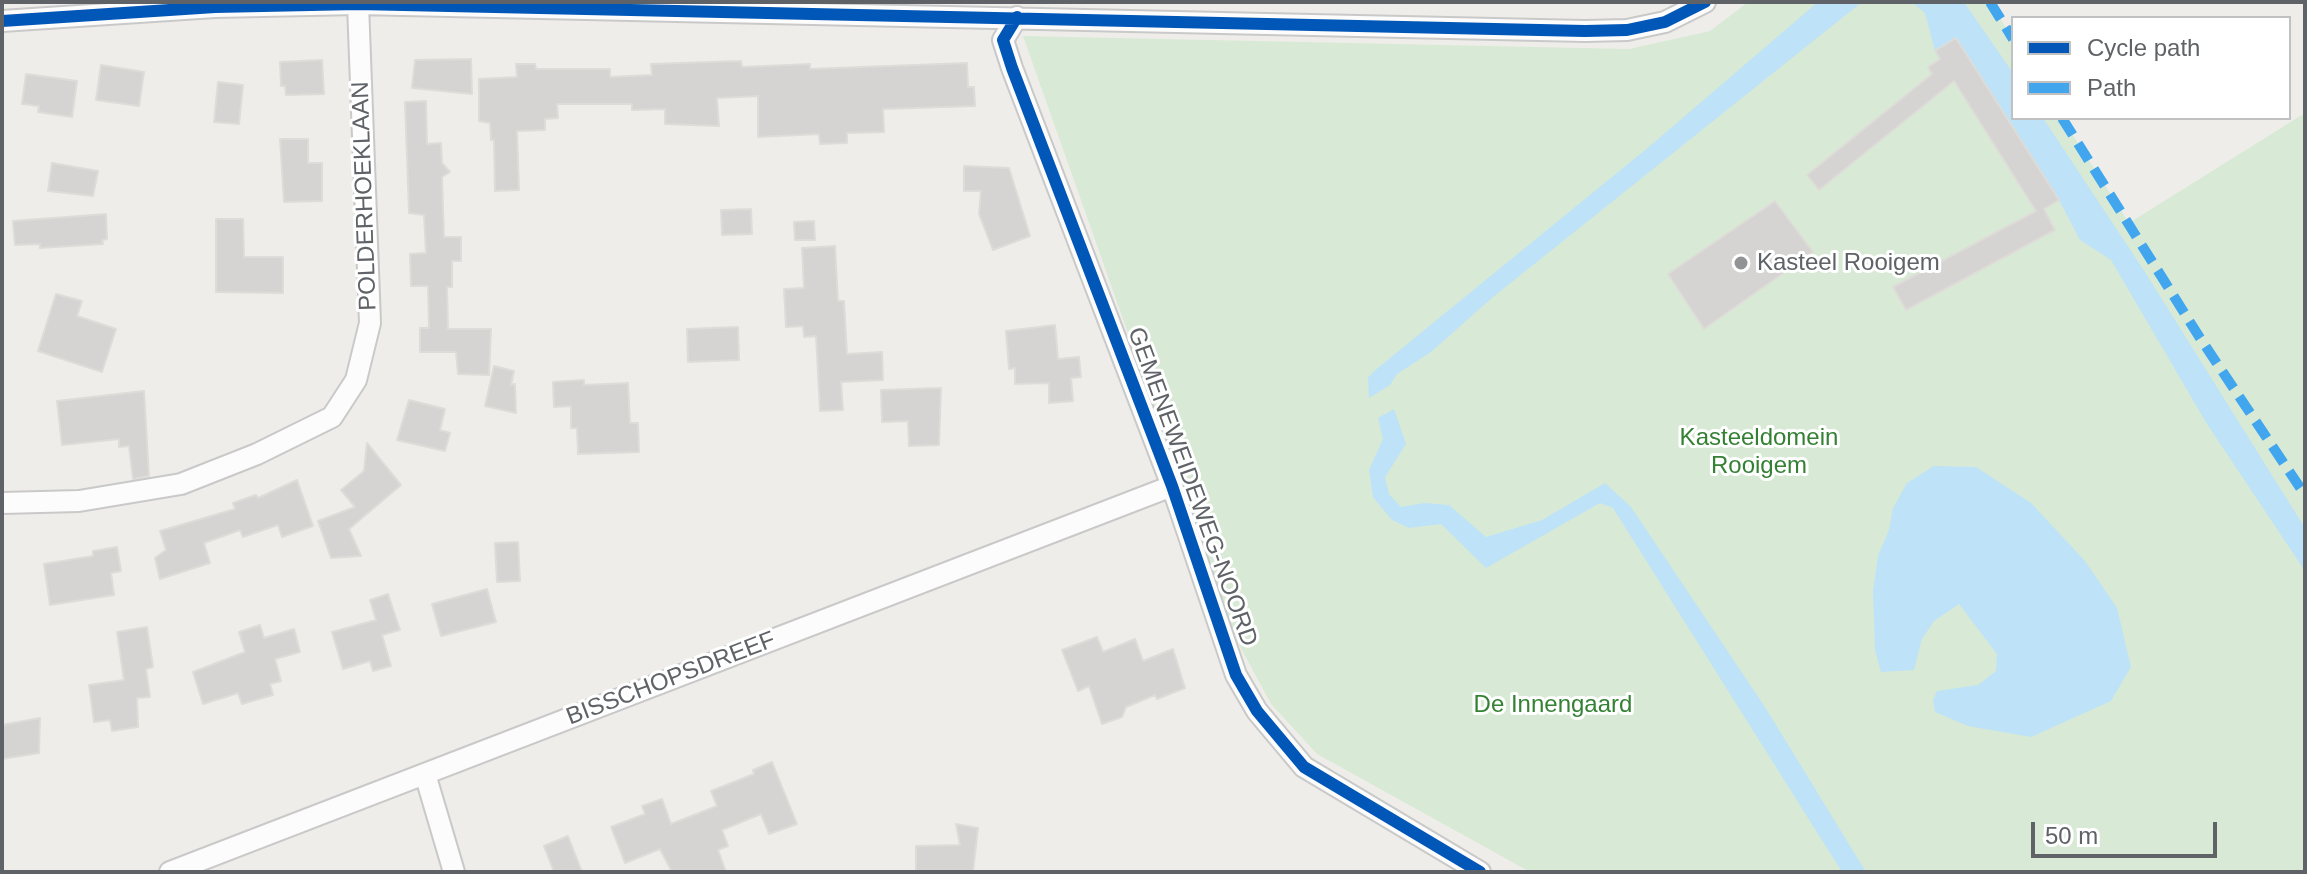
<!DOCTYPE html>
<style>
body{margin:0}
#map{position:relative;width:2307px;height:874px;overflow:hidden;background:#efede9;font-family:Helvetica,sans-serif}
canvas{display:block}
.frame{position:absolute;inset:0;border:4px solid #5f6367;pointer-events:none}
.legend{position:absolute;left:2011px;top:16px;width:280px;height:104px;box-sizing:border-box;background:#fff;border:2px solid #bfc1c2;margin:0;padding:10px 14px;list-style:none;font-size:24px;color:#5f6367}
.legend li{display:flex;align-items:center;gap:16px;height:40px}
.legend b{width:40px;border:2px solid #bfc1c2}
.scale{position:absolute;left:2031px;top:822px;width:186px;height:36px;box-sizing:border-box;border:4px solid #5f6367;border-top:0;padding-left:10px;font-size:24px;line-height:28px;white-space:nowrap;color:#5f6367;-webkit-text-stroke:6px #fff;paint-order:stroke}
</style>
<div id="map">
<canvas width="2307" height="874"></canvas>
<div class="frame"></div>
<ul class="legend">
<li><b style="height:10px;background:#0057b8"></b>Cycle path</li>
<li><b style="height:10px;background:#41a6ee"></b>Path</li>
</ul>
<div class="scale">50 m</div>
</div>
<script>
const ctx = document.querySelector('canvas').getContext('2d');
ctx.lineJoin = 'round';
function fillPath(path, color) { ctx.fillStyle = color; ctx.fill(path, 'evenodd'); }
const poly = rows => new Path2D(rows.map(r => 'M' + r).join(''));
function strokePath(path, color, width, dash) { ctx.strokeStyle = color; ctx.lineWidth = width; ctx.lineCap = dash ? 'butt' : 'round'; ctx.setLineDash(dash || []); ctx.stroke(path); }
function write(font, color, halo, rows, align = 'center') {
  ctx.font = font + ' Helvetica,sans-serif'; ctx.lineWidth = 6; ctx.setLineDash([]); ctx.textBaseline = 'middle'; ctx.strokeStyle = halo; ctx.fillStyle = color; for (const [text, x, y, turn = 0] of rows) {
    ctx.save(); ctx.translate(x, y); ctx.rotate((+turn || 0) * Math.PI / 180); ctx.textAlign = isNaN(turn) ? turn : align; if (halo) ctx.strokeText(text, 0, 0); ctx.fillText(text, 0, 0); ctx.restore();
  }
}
const green = poly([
 [1748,2,1990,2,2013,39,2013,118,2062,118,2129,223,2305,113,2305,872,1530,872,1317,754,1271,704,1236,639,1023,36,1629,49,1710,31]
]);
const water = poly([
 [1818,2,1862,2,1493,297,1431,352,1397,374,1390,385,1369,398,1368,377,1379,367,1650,146],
 [1912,2,1964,2,2013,73,2013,118,2043,118,2145,272,2305,528,2305,571,2207,424,2111,260,2080,240,2059,200,1956,38,1935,51,1925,13],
 [1394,409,1406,444,1385,477,1389,494,1401,507,1424,503,1449,505,1486,537,1542,520,1605,483,1631,507,1765,707,1866,872,1842,872,1613,508,1600,503,1486,568,1441,524,1409,528,1392,520,1373,497,1369,470,1383,439,1378,418],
 [1934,466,1976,467,2031,503,2085,561,2117,608,2131,667,2111,701,2031,737,1968,726,1935,712,1933,700,1937,691,1978,685,1996,671,1997,654,1959,604,1934,621,1922,639,1914,670,1881,672,1875,650,1873,590,1878,556,1889,530,1893,508,1907,483]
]);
const building = poly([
 [1956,38,2059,200,2044,209,2055,230,1906,310,1893,287,2036,211,1954,81,1819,190,1807,175,1932,74,1928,67,1940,59,1935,51,1956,38],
 [471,59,472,94,412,88,415,60,471,59],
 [322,60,324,94,286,95,285,86,281,86,280,62,322,60],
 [741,61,742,67,810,64,810,69,967,63,968,87,974,87,975,106,883,109,884,132,847,133,847,143,820,144,819,134,758,137,758,96,717,98,719,126,665,124,665,109,632,110,632,104,557,104,558,118,545,119,545,130,517,131,519,190,495,191,494,140,491,140,490,123,479,121,479,79,517,77,516,64,535,64,536,69,610,69,610,77,652,75,651,64,741,61],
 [101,65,144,72,139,106,96,100,101,65],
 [26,74,77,81,72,117,38,112,39,106,22,104,26,74],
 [218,82,243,85,239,124,214,122,218,82],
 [426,101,427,144,441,143,442,163,450,172,442,177,444,237,461,237,461,261,452,261,452,287,447,287,448,329,491,329,489,375,458,374,456,352,420,352,420,328,429,328,428,286,411,286,410,254,426,253,424,215,409,213,405,102,426,101],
 [280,139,308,139,308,163,322,163,322,201,284,202,280,139],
 [52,163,98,171,93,196,48,191,52,163],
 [964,166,1009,168,1030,236,993,250,979,214,981,191,964,191,964,166],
 [1775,201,1813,252,1704,329,1668,274,1775,201],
 [751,209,752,234,722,235,721,210,751,209],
 [106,214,107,239,102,240,103,244,40,248,40,244,15,245,13,221,106,214],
 [216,219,243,219,244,257,283,257,283,293,216,292,216,219],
 [814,221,815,240,795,240,794,222,814,221],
 [835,246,838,301,844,301,847,354,882,352,883,380,841,382,843,410,820,411,816,336,804,337,803,326,786,327,784,289,804,288,802,248,835,246],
 [56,294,82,301,77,316,116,329,102,372,38,351,56,294],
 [1055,325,1058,359,1079,357,1081,377,1071,378,1073,401,1049,403,1049,383,1015,384,1015,368,1009,369,1006,331,1055,325],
 [738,327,739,360,688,362,687,329,738,327],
 [494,366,514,371,511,385,515,384,516,413,485,406,494,366],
 [584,380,584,385,628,383,630,423,638,423,639,452,578,454,577,428,571,428,571,406,554,407,553,382,584,380],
 [941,388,939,445,909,446,908,421,882,422,881,390,941,388],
 [144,391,149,476,133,479,129,446,119,447,119,439,62,445,57,401,144,391],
 [409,400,445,409,440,430,450,433,445,451,397,440,409,400],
 [367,443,401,485,349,529,361,556,331,558,318,521,355,507,341,490,364,471,367,443],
 [297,480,313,526,282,537,278,525,243,537,240,530,204,543,210,563,160,579,155,558,166,550,160,531,235,509,233,503,256,495,258,498,297,480],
 [518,542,520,581,497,582,495,543,518,542],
 [117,547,121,571,111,573,114,595,50,605,44,564,93,556,93,551,117,547],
 [487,589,496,622,441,636,432,604,487,589],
 [388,594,400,630,382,635,391,666,373,671,370,661,343,669,332,632,376,620,370,600,388,594],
 [260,625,264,638,294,629,300,652,275,659,281,681,270,684,273,695,242,704,238,693,203,704,193,672,245,652,239,632,260,625],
 [147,627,153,667,146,669,150,697,137,698,138,727,112,731,110,720,94,722,89,685,124,680,117,632,147,627],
 [1097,637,1103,652,1135,639,1143,661,1173,649,1185,688,1157,699,1155,695,1126,707,1122,717,1102,724,1089,686,1078,691,1062,650,1097,637],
 [40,718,39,753,2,759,2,725,40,718],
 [772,762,797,824,769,834,761,814,722,830,728,846,718,850,726,872,672,872,660,849,625,863,611,827,645,814,642,806,662,799,671,824,717,806,711,791,754,774,753,770,772,762],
 [956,824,978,828,973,872,916,872,916,846,960,845,956,824],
 [568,836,582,872,554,872,544,846,568,836]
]);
const street = poly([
 [1017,17,1003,40,1012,68,1172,486,1236,675,1257,711,1304,767,1480,872],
 [2,21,215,7,358,4,1585,31,1627,30,1665,22,1705,2],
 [2,503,79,501,181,484,257,454,332,417,356,380,370,323,358,4],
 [425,774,454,872],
 [170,872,1172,486]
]);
const quiet = poly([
 [1990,2,2013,39],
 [2062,118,2200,338,2305,495]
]);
const cycleway = poly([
 [1017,17,1003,40,1012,68,1172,486,1236,675,1257,711,1304,767,1480,872],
 [2,21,215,7,358,4,1585,31,1627,30,1665,22,1705,2]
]);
const markers = [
 [1741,263,8,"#919394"]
];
const streetNames = [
 ["POLDERHOEKLAAN",365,196,-92],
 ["GEMENEWEIDEWEG-NOORD",1192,487,70],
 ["BISSCHOPSDREEF",671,679,-21]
];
const poiNames = [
 ["Kasteel Rooigem",1757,263]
];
const parkNames = [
 ["Kasteeldomein",1759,438],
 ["Rooigem",1759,466],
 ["De Innengaard",1553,705]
];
fillPath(green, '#d8ead5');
fillPath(water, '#bee2f8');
fillPath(building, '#d5d4d2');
strokePath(building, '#dedcd8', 2);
strokePath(street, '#c9c9c9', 24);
strokePath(street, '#fdfcfc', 20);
strokePath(quiet, '#41a6ee', 10, [20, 10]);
strokePath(cycleway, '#0057b8', 12);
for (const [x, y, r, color] of markers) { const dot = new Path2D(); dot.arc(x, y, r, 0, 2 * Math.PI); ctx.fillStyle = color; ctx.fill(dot); strokePath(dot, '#fff', 3); }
write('24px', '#5f6367', '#fff', streetNames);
write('24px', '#5f6367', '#fff', poiNames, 'left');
write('24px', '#348134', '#fff', parkNames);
</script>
